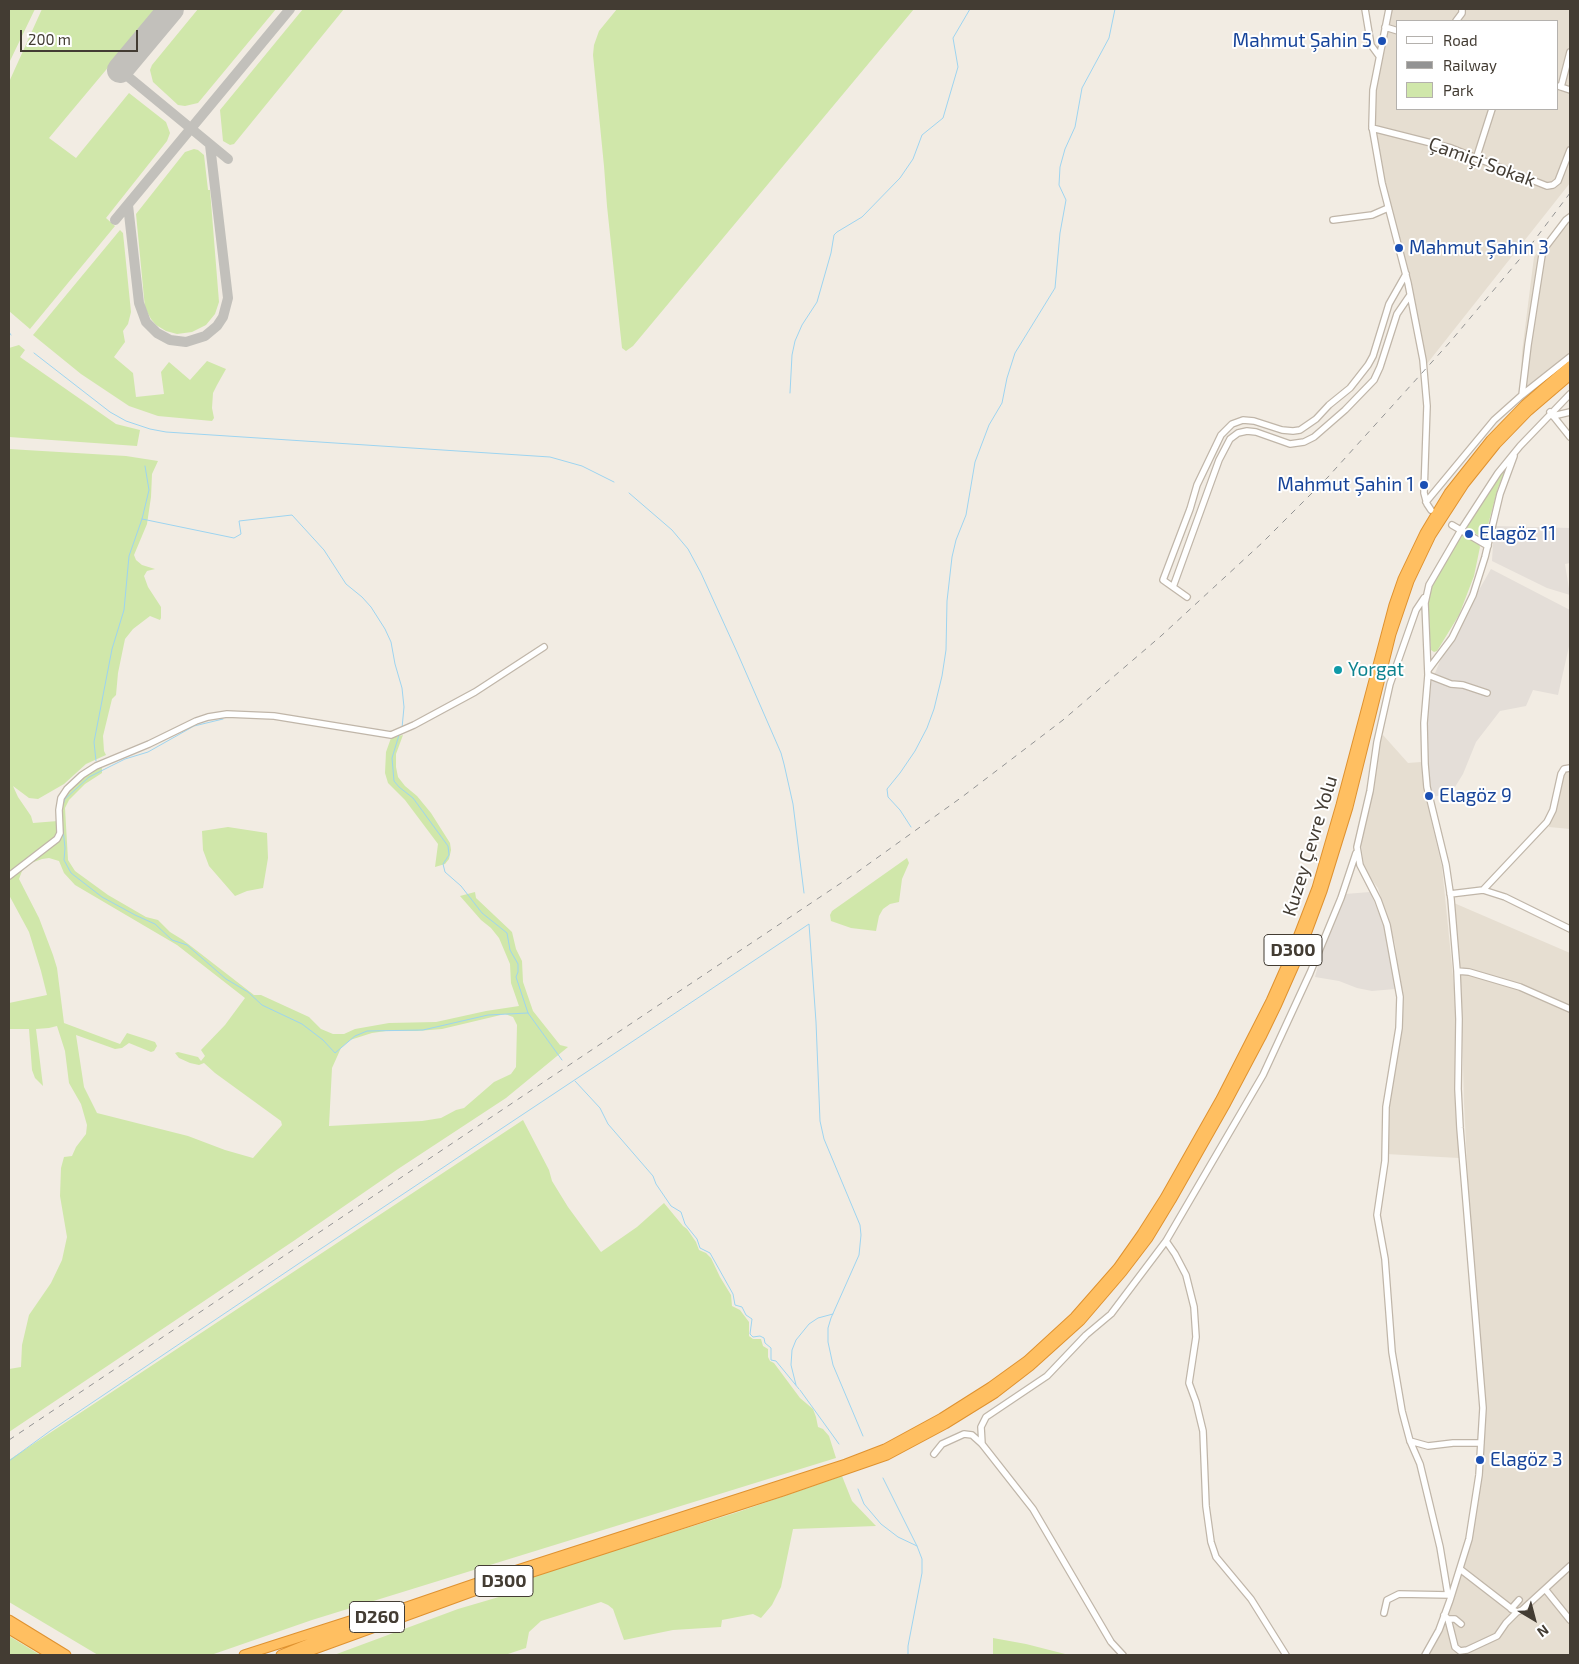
<!DOCTYPE html>
<meta charset="utf-8">
<style>
body{margin:0}
#map{position:relative;width:1579px;height:1664px;overflow:hidden;background:#f2ece3;font-family:"Exo 2",sans-serif}
canvas{display:block}
.frame{position:absolute;inset:0;border:10px solid #433c33;pointer-events:none}
.legend{position:absolute;left:1396px;top:20px;width:162px;height:90px;box-sizing:border-box;background:#fff;border:1px solid #b4b1ad;margin:0;padding:6px 9px;list-style:none;font-size:15px;color:#433c33}
.legend li{display:flex;align-items:center;gap:10px;height:25px}
.legend b{width:25px;border:1px solid #b4b1ad}
.north{position:absolute;left:1509px;top:1594px;width:50px;height:50px;-webkit-text-stroke:4px #fff;paint-order:stroke;rotate:143deg;font-size:14px;font-weight:700;line-height:20px;text-align:center;color:#433c33}
.north::after{content:'';display:block;margin:auto;width:18px;height:22px;background:#433c33;clip-path:polygon(50% 0,100% 100%,50% 72%,0 100%)}
.scale{position:absolute;left:20px;top:30px;width:118px;height:22px;box-sizing:border-box;border:2px solid #433c33;border-top:0;padding-left:6px;font-size:15px;line-height:18px;white-space:nowrap;color:#433c33;-webkit-text-stroke:4px #fff;paint-order:stroke}
</style>
<div id="map">
<canvas width="1579" height="1664"></canvas>
<div class="frame"></div>
<ul class="legend">
<li><b style="height:6px;background:#fff"></b>Road</li>
<li><b style="height:6px;background:#939393"></b>Railway</li>
<li><b style="height:14px;background:#d0e7aa"></b>Park</li>
</ul>
<div class="north">N</div>
<div class="scale">200 m</div>
</div>
<script>
const ctx = document.querySelector('canvas').getContext('2d');
ctx.lineJoin = 'round';
function fillPath(path, color) { ctx.fillStyle = color; ctx.fill(path, 'evenodd'); }
const poly = rows => new Path2D(rows.map(r => 'M' + r).join(''));
function strokePath(path, color, width, dash) { ctx.strokeStyle = color; ctx.lineWidth = width; ctx.lineCap = dash ? 'butt' : 'round'; ctx.setLineDash(dash || []); ctx.stroke(path); }
function write(font, color, halo, rows, align = 'center') {
  ctx.font = font + ' "Exo 2",sans-serif'; ctx.lineWidth = 4; ctx.setLineDash([]); ctx.textBaseline = 'middle'; ctx.strokeStyle = halo; ctx.fillStyle = color; for (const [text, x, y, turn = 0] of rows) {
    ctx.save(); ctx.translate(x, y); ctx.rotate((+turn || 0) * Math.PI / 180); ctx.textAlign = isNaN(turn) ? turn : align; if (halo) ctx.strokeText(text, 0, 0); ctx.fillText(text, 0, 0); ctx.restore();
  }
}
const residential = poly([
 [1390,9,1570,9,1570,183,1426,365,1382,183,1371,110],
 [1398,21,1558,21,1558,109,1398,109],
 [1570,211,1570,360,1520,396,1522,352,1534,257],
 [1383,735,1408,763,1421,762,1426,799,1442,867,1455,996,1459,1158,1386,1154,1386,1103,1401,994,1395,944,1378,888,1368,875,1364,865,1361,844,1377,746],
 [1570,770,1570,829,1549,827,1562,773,1565,771],
 [1454,903,1570,953,1570,1655,1429,1655,1452,1603,1471,1537,1479,1500,1485,1427,1485,1394,1470,1222,1464,1103,1461,986]
]);
const industrial = poly([
 [1494,526,1570,528,1570,563,1565,564,1570,595,1547,588,1492,561],
 [1491,569,1570,610,1570,642,1558,695,1533,690,1526,706,1500,711,1476,742,1463,774,1455,787,1445,794,1433,797,1431,791,1427,758,1426,719,1431,683,1445,649],
 [1370,892,1384,925,1395,989,1372,991,1357,988,1339,981,1315,977,1326,933,1345,894]
]);
const green = poly([
 [9,9,35,9,9,63],
 [42,9,157,9,49,138,76,158,129,93,166,122,170,133,167,141,106,218,115,226,30,329,9,311,9,82],
 [198,9,276,9,198,103,185,106,178,105,153,82,150,70,152,65],
 [303,9,344,9,234,144,230,145,223,141,220,110],
 [617,9,914,9,633,346,626,351,622,348,607,206,604,166,593,55,594,45,599,31],
 [194,149,198,150,204,155,208,190,210,190,219,302,215,314,206,325,192,332,177,334,166,331,156,325,151,319,145,308,136,214,185,152],
 [120,230,123,233,131,312,128,324,123,331,125,342,114,357,133,373,136,397,164,394,161,372,169,362,190,380,207,361,226,369,217,385,213,393,212,408,214,418,212,421,158,416,129,406,81,374,33,335],
 [19,345,25,350,20,357,116,424,140,430,137,446,9,437,9,348],
 [9,449,126,456,158,461,152,474,151,497,147,524,134,555,136,560,142,565,155,569,147,571,144,576,148,587,161,607,161,618,160,620,150,616,133,629,125,639,118,673,116,695,112,699,103,736,104,751,106,755,86,764,64,784,38,799,29,798,13,786,18,797,31,816,33,823,58,821,59,802,82,775,102,766,102,773,85,784,69,800,65,808,68,860,75,871,108,895,146,917,158,920,170,932,183,940,254,995,261,995,309,1017,321,1029,333,1034,344,1034,355,1029,389,1023,436,1022,486,1011,519,1006,511,983,510,964,499,938,491,928,481,920,460,896,475,892,476,898,512,932,516,949,522,961,523,982,533,1011,560,1045,568,1047,506,1098,398,1169,295,1240,9,1432,9,1369,21,1367,22,1345,29,1315,51,1283,62,1260,67,1237,60,1196,61,1168,64,1157,72,1156,76,1147,86,1134,87,1125,81,1104,69,1083,65,1051,57,1026,49,1028,36,1029,43,1086,35,1078,32,1070,29,1029,9,1029,9,1003,47,995,41,971,29,932,9,895],
 [49,858,59,861,64,873,75,885,177,945,245,998,225,1025,201,1050,205,1056,201,1061,198,1057,178,1052,175,1053,179,1058,190,1063,199,1065,204,1063,215,1073,281,1121,282,1125,253,1158,225,1150,188,1136,97,1113,84,1087,76,1035,115,1049,122,1048,129,1043,151,1052,154,1051,157,1046,155,1042,127,1033,120,1044,64,1023,57,968,53,955,39,918,19,879,22,871,31,863,42,859],
 [505,1014,513,1017,517,1025,516,1067,511,1074,494,1082,464,1108,456,1110,441,1118,422,1121,329,1126,332,1068,341,1048,350,1040,372,1033,386,1031,417,1031,442,1029],
 [1510,459,1498,488,1485,536,1481,537,1465,527],
 [1463,534,1479,544,1480,547,1474,576,1459,615,1437,651,1434,652,1431,650,1427,608,1431,584,1461,535],
 [403,735,396,754,396,767,398,777,405,786,417,796,431,813,450,843,451,850,449,859,445,864,435,867,438,844,405,800,388,783,385,773,386,752,391,738],
 [228,827,267,833,268,858,263,888,247,891,235,896,209,866,203,850,202,831],
 [907,858,909,863,902,879,899,902,890,904,883,909,879,916,876,931,851,928,831,921,830,915,832,911],
 [523,1120,549,1170,552,1181,568,1207,601,1252,637,1227,664,1203,683,1226,687,1229,696,1242,699,1250,706,1253,711,1258,720,1277,731,1295,732,1306,740,1310,749,1322,749,1336,753,1339,761,1339,763,1346,768,1349,768,1357,770,1361,774,1363,800,1398,813,1409,816,1417,818,1427,823,1429,829,1436,836,1458,312,1620,211,1655,98,1655,9,1602,9,1460],
 [842,1476,852,1501,876,1526,793,1529,781,1587,772,1605,761,1618,753,1614,722,1620,721,1627,673,1630,624,1640,613,1609,608,1605,601,1602,541,1621,529,1632,526,1648,505,1655,334,1655,458,1609,533,1587,530,1577,738,1512],
 [9,1636,37,1653,40,1655,9,1655],
 [993,1638,1026,1644,1069,1655,993,1655]
]);
const stream = poly([
 [9,332,11,335],
 [34,353,110,412,126,421,150,429,166,432,550,457,582,466,614,482],
 [790,393,792,355,795,341,802,325,817,302,831,253,834,235,837,232,862,217,900,178,913,159,922,135,943,118,958,67,953,38,970,9],
 [629,493,672,530,688,549,701,573,737,652,781,753,784,764,793,804,804,893],
 [142,519,234,538,241,534,239,521,292,515,324,550,346,584,362,597,371,607,385,629,391,642,395,664,402,688,404,707,402,728],
 [399,735,392,758,394,781,399,787,413,798,448,846,449,855,443,864,445,872,461,886,482,913,507,933,510,950,518,964,518,972,516,977,528,1013,562,1060],
 [96,761,94,742,112,649,124,610,129,556,142,519,149,490,145,466],
 [62,825,62,808,65,799,89,777,125,759,148,752,194,726,223,719],
 [911,827,900,810,888,797,887,789,900,773,915,751,927,728,934,709,942,676,946,650,947,601,952,557,956,540,966,515,975,462,989,425,1002,403,1007,378,1015,353,1055,288,1060,233,1066,200,1059,185,1060,167,1065,149,1075,127,1082,88,1109,38,1115,9],
 [63,829,65,848,64,860,71,873,102,897,135,915,155,924,172,940,187,945,226,979,248,992,262,1005,302,1024,323,1040,335,1053,355,1036,367,1031,423,1030,488,1015,528,1013],
 [575,1081,600,1108,608,1124,653,1176,656,1184,671,1206,681,1212,685,1224,697,1239,700,1248,710,1253,733,1294,735,1305,742,1307,746,1315,752,1319,750,1334,753,1337,760,1336,764,1338,765,1343,771,1348,771,1360,776,1361,799,1389],
 [796,1385,791,1365,792,1350,796,1340,809,1324,818,1318,833,1314],
 [800,1390,839,1444],
 [9,1461,50,1431,307,1258,809,924,816,1022,820,1121,824,1139,860,1225,861,1235,859,1255,831,1318,828,1328,828,1342,833,1365,863,1436],
 [883,1478,917,1546,922,1559,922,1573,908,1646,908,1655],
 [858,1489,864,1504,881,1524,898,1537,917,1546]
]);
const taxiway = poly([
 [120,70,228,159],
 [128,205,139,303,146,322,157,333,170,340,186,342,205,336,217,326,223,317,228,298,210,145],
 [115,220,290,9]
]);
const runway = poly([
 [120,70,171,9]
]);
const minor = poly([
 [1365,9,1371,45,1379,56],
 [1389,9,1373,90,1372,126,1382,183,1408,283,1423,360,1427,406,1424,493,1427,504,1431,510],
 [1456,21,1462,13,1462,9],
 [1385,27,1398,31],
 [1558,86,1570,90],
 [1561,87,1570,52],
 [1372,128,1451,148,1547,186,1553,185,1558,181,1570,150],
 [1476,159,1492,109],
 [1333,220,1372,215,1388,208],
 [1522,395,1528,345,1542,255,1547,245,1566,220,1570,217],
 [1550,412,1570,437],
 [1553,416,1570,412],
 [1426,502,1494,420,1522,395,1570,357],
 [1452,525,1488,546],
 [1173,587,1219,460,1230,439,1238,433,1247,431,1256,432,1290,444,1304,442,1314,437,1345,410,1374,380,1380,367,1397,314,1410,295],
 [1187,597,1163,580,1190,509,1197,485,1221,435,1232,424,1243,420,1254,421,1282,430,1293,431,1300,430,1316,419,1329,405,1350,388,1368,365,1373,356,1389,304,1406,274],
 [1424,598,1416,610,1390,684,1377,742,1370,791,1357,847,1360,865,1378,900,1387,925,1400,997,1399,1028,1386,1107,1385,1161,1377,1215,1385,1259,1392,1352,1402,1411,1410,1441,1420,1464,1440,1547,1448,1595],
 [1428,670,1452,638,1473,595,1485,557,1500,494,1514,456],
 [1428,675,1451,684,1463,685,1487,693],
 [9,876,57,839,60,833,59,810,61,798,67,789,82,775,96,766,149,744,196,721,208,717,227,714,274,716,391,735,414,725,475,692,544,647],
 [1483,890,1547,822,1553,810,1561,774,1564,769,1570,768],
 [1450,894,1483,890,1505,897,1570,929],
 [1457,971,1469,972,1520,987,1570,1009],
 [1166,1241,1175,1254,1186,1275,1194,1307,1196,1337,1189,1383,1196,1402,1203,1431,1206,1506,1211,1542,1216,1557,1251,1599,1286,1655],
 [1410,1441,1428,1446,1453,1443,1481,1443],
 [982,1444,981,1427,986,1417,1047,1376,1086,1335,1111,1314,1166,1241,1263,1075,1310,973,1341,898,1356,853],
 [934,1454,942,1444,964,1434,972,1435,982,1444,1033,1509,1111,1642,1123,1655],
 [1460,1569,1513,1610,1517,1612,1522,1610,1570,1566],
 [1545,1589,1570,1620],
 [1511,1609,1519,1600],
 [1384,1613,1387,1600,1399,1594,1450,1595],
 [1444,1615,1448,1619,1455,1647,1460,1651,1467,1650,1497,1636,1506,1623,1517,1612],
 [1448,1619,1455,1619,1461,1624],
 [1425,1655,1439,1630,1450,1600,1469,1539,1479,1475,1483,1408,1460,1128,1458,1089,1459,1019,1457,971,1451,899,1446,865,1427,787,1425,764,1424,723,1428,675,1425,603,1429,585,1461,530,1498,473,1520,446,1570,394]
]);
const highway = poly([
 [9,1620,66,1655],
 [9,1629,52,1655],
 [244,1655,356,1619],
 [281,1655,360,1623,474,1584,846,1464,885,1449,942,1418,991,1387,1027,1361,1075,1317,1118,1268,1142,1234,1165,1198,1221,1099,1271,1001,1290,958,1317,888,1341,805,1394,605,1403,579,1425,533,1449,493,1491,440,1525,405,1570,366],
 [298,1655,474,1591,783,1491,887,1455,945,1424,995,1393,1030,1366,1080,1321,1122,1272,1148,1238,1171,1200,1226,1103,1261,1037,1277,1004,1296,961,1322,891,1348,807,1391,634,1409,581,1431,535,1464,484,1496,444,1528,411,1570,375]
]);
const rail = poly([
 [9,1440,856,873,962,797,1063,720,1161,636,1263,542,1328,477,1450,342,1524,254,1570,193]
]);
const markers = [
 [1382,41,5,"#1a4fb4"],
 [1399,248,5,"#1a4fb4"],
 [1424,485,5,"#1a4fb4"],
 [1469,534,5,"#1a4fb4"],
 [1338,670,5,"#0f9aa8"],
 [1429,796,5,"#1a4fb4"],
 [1480,1460,5,"#1a4fb4"]
];
const shields = [
 [1293,950,58],
 [504,1581,58],
 [377,1617,55]
];
const shieldNames = [
 ["D300",1293,950],
 ["D300",504,1581],
 ["D260",377,1617]
];
const transitNames = [
 ["Mahmut Şahin 5",1372,41,"right"],
 ["Mahmut Şahin 3",1409,248],
 ["Mahmut Şahin 1",1414,485,"right"],
 ["Elagöz 11",1479,534],
 ["Elagöz 9",1439,796],
 ["Elagöz 3",1490,1460]
];
const streetNames = [
 ["Çamiçi Sokak",1482,162,20],
 ["Kuzey Çevre Yolu",1310,846,-73]
];
const cultureNames = [
 ["Yorgat",1348,670]
];
fillPath(residential, '#e6ded1');
fillPath(industrial, '#e4ded8');
fillPath(green, '#d0e7aa');
strokePath(stream, '#9dd4f0', 1);
strokePath(taxiway, '#c2c0bb', 10);
strokePath(runway, '#c2c0bb', 26);
strokePath(minor, '#c0b6a9', 8);
strokePath(highway, '#df9230', 11);
strokePath(minor, '#fff', 5.5);
strokePath(highway, '#ffbf61', 9);
strokePath(rail, '#939393', 1, [6, 6]);
for (const [x, y, r, color] of markers) { const dot = new Path2D(); dot.arc(x, y, r, 0, 2 * Math.PI); ctx.fillStyle = color; ctx.fill(dot); strokePath(dot, '#fff', 2); }
for (const [x, y, w] of shields) { const box = new Path2D(); box.roundRect(x - w / 2, y - 15.5, w, 31, 4); ctx.fillStyle = '#fff'; ctx.fill(box); strokePath(box, '#433c33', 1); }
write('bold 18px', '#433c33', null, shieldNames);
write('19px', '#164399', '#fff', transitNames, 'left');
write('19px', '#433c33', '#fff', streetNames);
write('19px', '#0d838f', '#fff', cultureNames, 'left');
</script>
